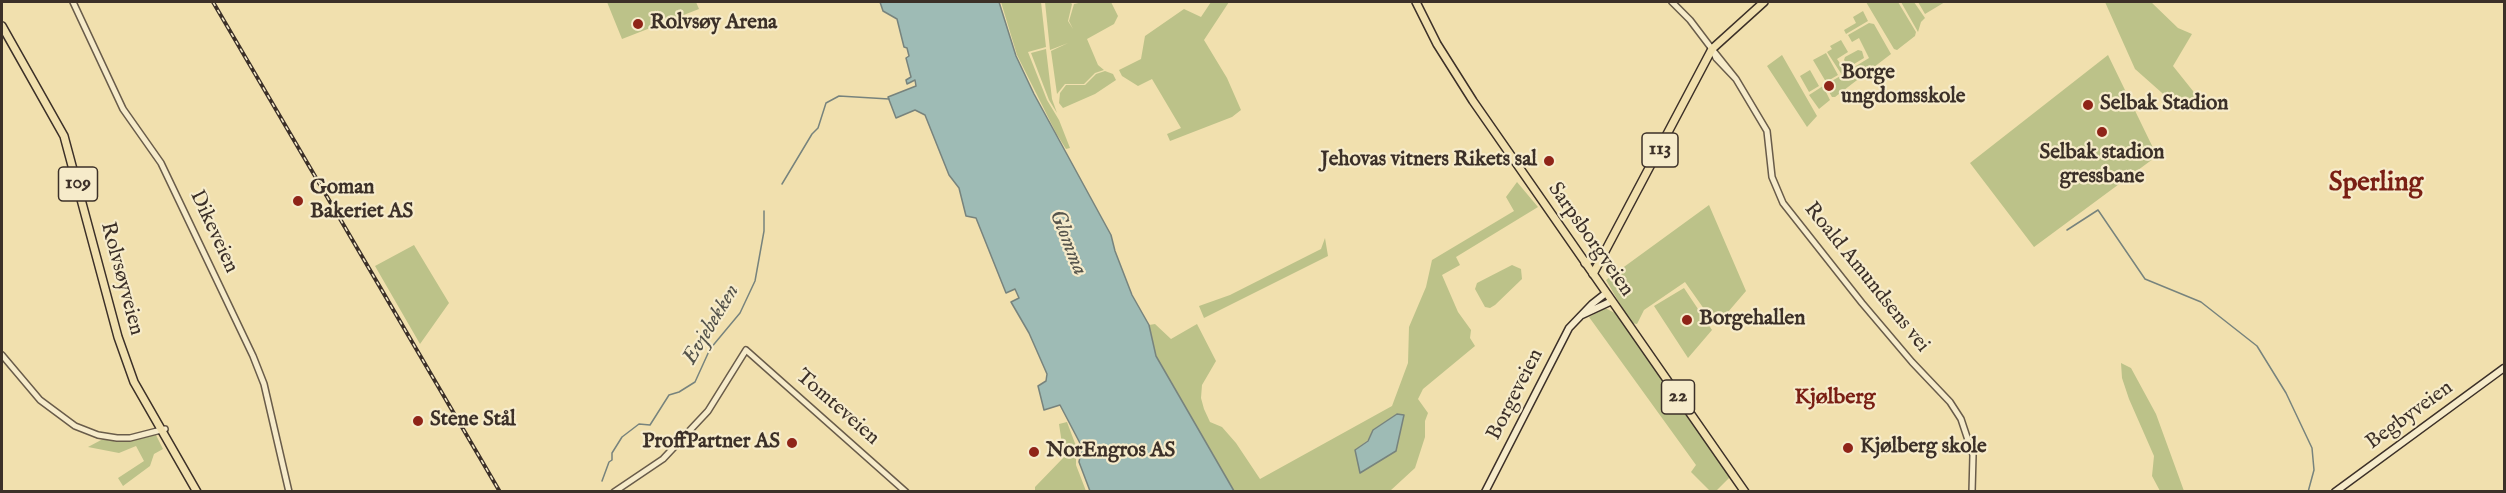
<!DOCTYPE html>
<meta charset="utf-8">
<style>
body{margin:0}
#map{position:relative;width:2506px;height:493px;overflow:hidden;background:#f1e0ae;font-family:"IM FELL English",serif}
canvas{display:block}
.frame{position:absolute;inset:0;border:3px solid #3c3028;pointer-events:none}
</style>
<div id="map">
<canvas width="2506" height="493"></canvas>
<div class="frame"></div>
</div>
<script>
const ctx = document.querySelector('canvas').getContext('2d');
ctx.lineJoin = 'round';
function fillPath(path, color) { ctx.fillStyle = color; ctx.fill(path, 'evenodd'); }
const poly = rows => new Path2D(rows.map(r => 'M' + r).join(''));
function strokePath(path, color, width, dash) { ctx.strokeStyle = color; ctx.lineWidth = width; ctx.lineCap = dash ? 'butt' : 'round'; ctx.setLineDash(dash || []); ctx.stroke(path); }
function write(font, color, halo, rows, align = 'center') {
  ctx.font = font + ' "IM FELL English",serif'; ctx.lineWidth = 4.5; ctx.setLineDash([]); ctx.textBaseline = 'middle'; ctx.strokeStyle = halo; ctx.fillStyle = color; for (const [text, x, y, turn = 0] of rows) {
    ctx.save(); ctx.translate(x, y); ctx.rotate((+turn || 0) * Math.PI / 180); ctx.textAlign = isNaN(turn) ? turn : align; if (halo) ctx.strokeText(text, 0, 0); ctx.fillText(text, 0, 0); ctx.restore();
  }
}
const green = poly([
 [607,2,696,2,699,9,622,39],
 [1001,2,1041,2,1046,47,1028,52,1047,100,1059,120,1070,148,1066,149,1056,133,1017,55],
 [1045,2,1070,2,1072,4,1068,21,1073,29,1069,21,1074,4,1083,2,1111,2,1118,16,1114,24,1087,39,1098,65,1104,70,1095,73,1084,84,1065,84,1057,94,1051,51,1068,43,1071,36,1068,43,1050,50],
 [1211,2,1229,2,1204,40,1227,78,1241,110,1232,117,1170,141,1167,134,1181,128,1152,79,1138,86,1122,76,1119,70,1141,59,1145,36,1184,9,1201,17],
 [1866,2,1898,2,1916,32,1915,36,1897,50,1894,49],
 [1901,2,1914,2,1925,18,1921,22,1918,32],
 [1918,2,1945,2,1925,14],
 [2105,2,2151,2,2178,28,2192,34,2173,66,2197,96,2179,108,2135,69],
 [1863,11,1868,21,1846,34,1844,30,1856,23,1853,17],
 [1869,23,1874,24,1891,54,1835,97,1832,97,1825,85,1842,75,1827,52,1832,49,1830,46,1841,40,1848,52,1837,59,1846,72,1869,58,1859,38,1852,42,1848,35],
 [1046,49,1052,99,1057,113,1049,100,1031,53],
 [1858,50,1862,51,1864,58,1849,67,1844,60,1845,57],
 [1826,53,1838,75,1826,82,1813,60],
 [1782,55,1817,116,1807,127,1767,66],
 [2108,55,2157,156,2034,247,1970,163],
 [1810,70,1819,86,1809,92,1800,76],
 [1105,71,1113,74,1116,80,1095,94,1063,108,1059,103,1060,93,1066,85,1085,85,1096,74],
 [1823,86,1830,100,1819,109,1809,95],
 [1517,182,1538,207,1456,257,1460,265,1442,275,1458,312,1471,330,1470,338,1475,346,1423,389,1418,399,1428,413,1425,421,1425,437,1415,468,1390,491,1269,492,1268,490,1234,491,1156,356,1149,325,1155,324,1171,339,1197,324,1216,361,1202,385,1201,398,1204,409,1210,422,1222,427,1236,443,1260,479,1392,406,1408,363,1409,327,1426,287,1432,260,1514,211,1506,197],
 [1397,414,1404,415,1396,451,1355,450,1368,440,1373,430],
 [1709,205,1746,291,1716,326,1685,282,1644,310,1637,324,1631,323,1606,280],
 [1325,238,1328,256,1204,318,1199,306,1230,295,1321,249],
 [414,245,449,303,420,344,375,266],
 [1512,265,1521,269,1522,279,1495,305,1490,308,1485,307,1475,289,1477,283],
 [1684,288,1712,330,1688,358,1654,306],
 [1605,308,1615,313,1620,320,1730,477,1716,491,1710,491,1691,472,1696,465,1589,317],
 [2121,363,2131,368,2156,414,2184,491,2160,491,2152,476,2154,456,2129,399,2122,378],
 [1067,422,1076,446,1076,465,1086,491,1035,491,1035,487,1064,457,1059,424],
 [156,435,163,449,154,454,150,466,123,486,118,478,144,461,136,446,119,453,88,447,103,439,118,442]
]);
const water = poly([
 [880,2,999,2,1016,56,1034,94,1111,235,1115,251,1132,295,1149,325,1156,356,1234,491,1090,491,1079,462,1082,447,1060,405,1044,410,1038,386,1046,381,1047,374,1029,333,1011,302,1019,298,1015,289,1006,293,976,218,966,216,959,188,949,175,925,115,915,110,896,118,888,97,916,86,915,80,907,84,906,80,911,77,906,58,909,56,907,48,904,47,897,19,883,11,880,2],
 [1397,414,1404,415,1396,451,1360,473,1355,450,1368,441,1373,430,1397,414]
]);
const stream = poly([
 [782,184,812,134,818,128,826,103,839,96,889,99],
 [2067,230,2098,210,2145,279,2201,302,2257,346,2286,393,2312,448,2314,470,2308,492],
 [602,481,609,462,612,460,612,453,622,437,639,424,650,425,669,395,679,392,695,382,710,349,740,313,755,281,764,231,764,211]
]);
const tertiary = poly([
 [73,2,123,109,161,163,253,356,264,384,289,492],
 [1672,2,1690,20,1712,49,1716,58,1736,79,1712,49],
 [1736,79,1767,131,1772,177,1783,203,1862,303,1912,362,1950,402,1961,419,1973,455,1972,492],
 [2,355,40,400,75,426,98,435,117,438,130,438,165,429],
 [614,492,663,459,708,411,746,350,906,492]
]);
const secondary = poly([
 [1582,315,1612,301],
 [1485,492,1569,328,1592,304,1606,293],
 [2335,492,2504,368]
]);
const primary = poly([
 [2,26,64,136,118,337,134,382,197,492],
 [1585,263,1605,250],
 [1593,274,1712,49,1764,2]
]);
const trunk = poly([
 [1416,2,1437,44,1473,101,1745,492]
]);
const rail = poly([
 [213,2,500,492]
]);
const markers = [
 [638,24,6,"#8f2418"],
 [1829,86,6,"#8f2418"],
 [2088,105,6,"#8f2418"],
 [2102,132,6,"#8f2418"],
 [1549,161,6,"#8f2418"],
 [298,201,6,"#8f2418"],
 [1687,320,6,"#8f2418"],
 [418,421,6,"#8f2418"],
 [792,443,6,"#8f2418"],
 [1848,448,6,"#8f2418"],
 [1034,452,6,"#8f2418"]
];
const shields = [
 [1660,150,36],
 [78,184,39],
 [1678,397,33]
];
const shieldNames = [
 ["113",1660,150],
 ["109",78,184],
 ["22",1678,397]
];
const poiNames = [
 ["Rolvsøy Arena",650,24],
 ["Borge",1841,74],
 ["ungdomsskole",1841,98],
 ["Selbak Stadion",2100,105],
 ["Selbak stadion",2102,154,"center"],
 ["gressbane",2102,178,"center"],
 ["Jehovas vitners Rikets sal",1537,161,"right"],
 ["Goman",310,189],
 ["Bakeriet AS",310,213],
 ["Borgehallen",1699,320],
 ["Stene Stål",430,421],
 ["ProffPartner AS",780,443,"right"],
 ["Kjølberg skole",1860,448],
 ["NorEngros AS",1046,452]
];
const streetNames = [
 ["Dikeveien",213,232,65],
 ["Sarpsborgveien",1590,240,55],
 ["Roald Amundsens vei",1866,278,51],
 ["Rolvsøyveien",121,279,75],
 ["Borgeveien",1516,395,-63],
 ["Tomteveien",837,408,41],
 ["Begbyveien",2410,416,-36]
];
const waterNames = [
 ["Glomma",1067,243,68],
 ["Evjebekken",712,325,-59]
];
const neighbourhoodNames = [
 ["Kjølberg",1835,398]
];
const districtNames = [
 ["Sperling",2376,184]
];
fillPath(green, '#bcc289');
fillPath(water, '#9ebbb5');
strokePath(water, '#77837d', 1.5);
strokePath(stream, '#77837d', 1.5);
strokePath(tertiary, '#695c4a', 8);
strokePath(secondary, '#3c3028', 9);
strokePath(primary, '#3c3028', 10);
strokePath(trunk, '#3c3028', 10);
strokePath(tertiary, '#f6ebca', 5);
strokePath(secondary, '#f6ebca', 6);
strokePath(primary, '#f1e0ae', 7);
strokePath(trunk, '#f1e0ae', 7);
strokePath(rail, '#3c3028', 4);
strokePath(rail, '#f6ebca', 1.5, [4.5]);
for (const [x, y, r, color] of markers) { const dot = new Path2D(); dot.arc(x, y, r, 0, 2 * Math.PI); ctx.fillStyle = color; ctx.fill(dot); strokePath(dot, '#f6ebca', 2); }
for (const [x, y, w] of shields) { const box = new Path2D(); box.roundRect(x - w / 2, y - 17, w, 34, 4.5); ctx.fillStyle = '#f6ebca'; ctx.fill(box); strokePath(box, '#3c3028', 1.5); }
write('bold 20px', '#3c3028', null, shieldNames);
write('bold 21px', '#3c3028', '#f6ebca', poiNames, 'left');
write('21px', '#3c3028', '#f6ebca', streetNames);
write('italic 22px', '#54534b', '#f6ebca', waterNames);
write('bold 22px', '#7a1f14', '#f6ebca', neighbourhoodNames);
write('bold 27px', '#7a1f14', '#f6ebca', districtNames);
</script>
